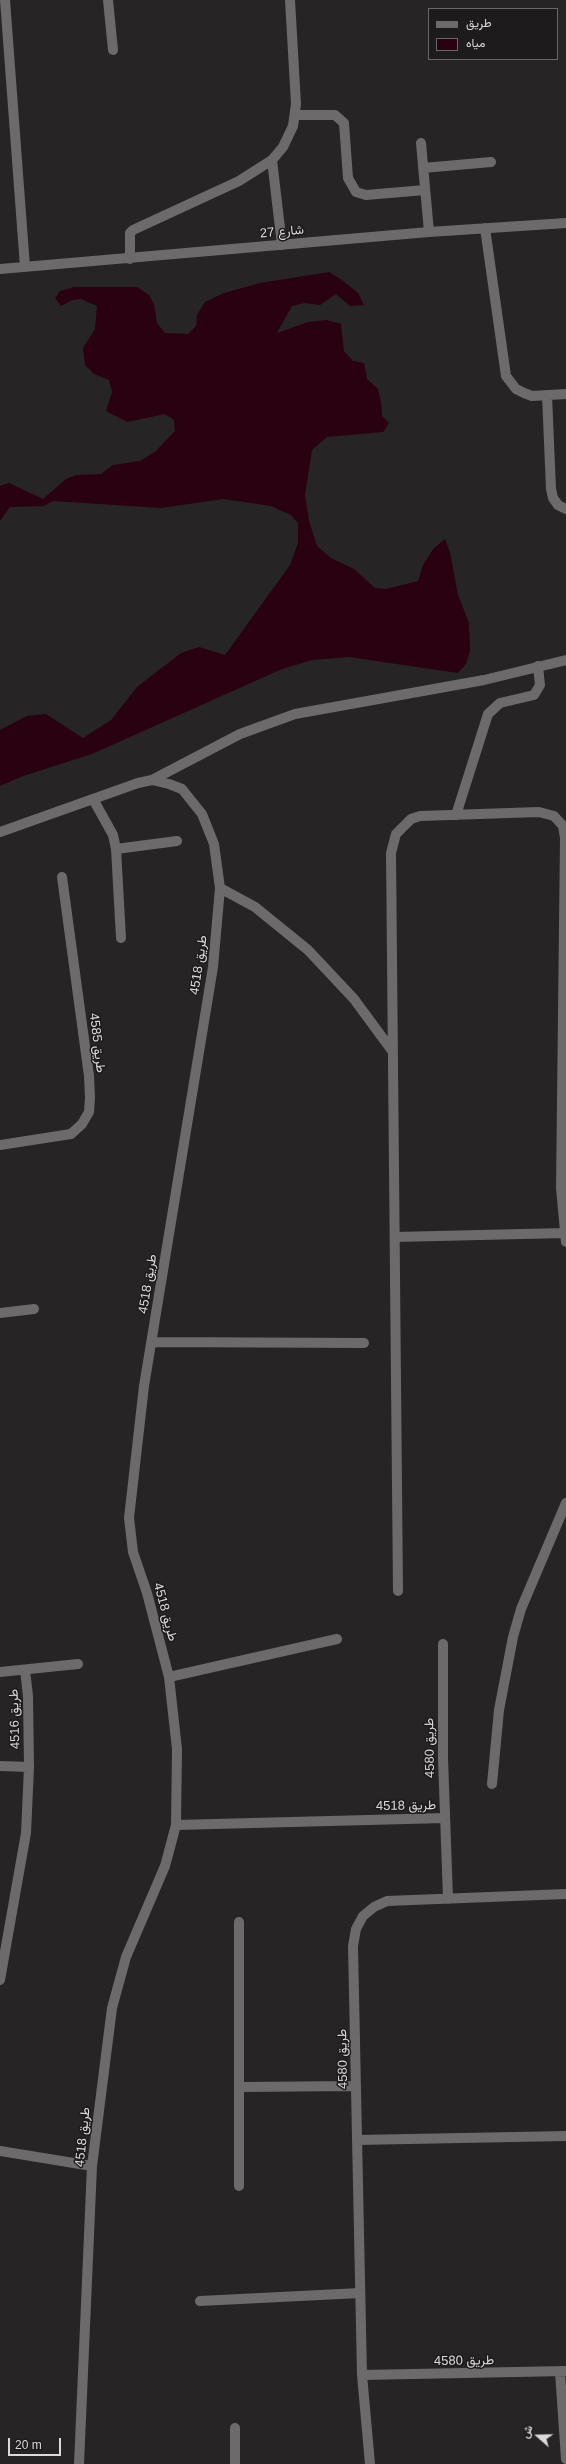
<!DOCTYPE html>
<meta charset="utf-8">
<style>
body{margin:0}
#map{position:relative;width:566px;height:2464px;overflow:hidden;background:#272425;font-family:Helvetica,Vazirmatn,sans-serif}
canvas{display:block}
.legend{position:absolute;left:428px;top:8px;width:130px;height:52px;box-sizing:border-box;background:#1d1b1b;border:1px solid #696768;margin:0;padding:5px 7px;list-style:none;font-size:12px;color:#dcdadb}
.legend li{display:flex;align-items:center;gap:8px;height:20px}
.legend b{width:20px;border:1px solid #696768}
.north{position:absolute;left:518px;top:2416px;width:40px;height:40px;-webkit-text-stroke:3px #1d1b1b;paint-order:stroke;rotate:290deg;font-size:11px;font-weight:700;line-height:16px;text-align:center;color:#dcdadb}
.north::after{content:'';display:block;margin:auto;width:14px;height:18px;background:#dcdadb;clip-path:polygon(50% 0,100% 100%,50% 72%,0 100%)}
.scale{position:absolute;left:8px;top:2438px;width:53px;height:18px;box-sizing:border-box;border:2px solid #dcdadb;border-top:0;padding-left:5px;font-size:12px;line-height:14px;white-space:nowrap;color:#dcdadb;-webkit-text-stroke:3px #1d1b1b;paint-order:stroke}
</style>
<div id="map">
<canvas width="566" height="2464"></canvas>
<ul class="legend">
<li><b style="height:5px;background:#6c6a6b"></b>طريق</li>
<li><b style="height:11px;background:#2a0111"></b>مياه</li>
</ul>
<div class="north">ش</div>
<div class="scale">20 m</div>
</div>
<script>
const ctx = document.querySelector('canvas').getContext('2d');
ctx.lineJoin = 'round';
function fillPath(path, color) { ctx.fillStyle = color; ctx.fill(path, 'evenodd'); }
const poly = rows => new Path2D(rows.map(r => 'M' + r).join(''));
function strokePath(path, color, width, dash) { ctx.strokeStyle = color; ctx.lineWidth = width; ctx.lineCap = dash ? 'butt' : 'round'; ctx.setLineDash(dash || []); ctx.stroke(path); }
function write(font, color, halo, rows, align = 'center') {
  ctx.font = font + ' Helvetica,Vazirmatn,sans-serif'; ctx.lineWidth = 3; ctx.setLineDash([]); ctx.textBaseline = 'middle'; ctx.strokeStyle = halo; ctx.fillStyle = color; for (const [text, x, y, turn = 0] of rows) {
    ctx.save(); ctx.translate(x, y); ctx.rotate((+turn || 0) * Math.PI / 180); ctx.textAlign = isNaN(turn) ? turn : align; if (halo) ctx.strokeText(text, 0, 0); ctx.fillText(text, 0, 0); ctx.restore();
  }
}
const water = poly([
 [329,272,342,280,358,293,364,305,350,306,336,294,320,305,305,303,292,306,277,333,308,322,327,320,341,324,344,351,353,361,364,363,367,379,378,389,381,402,382,416,389,423,383,432,327,437,312,450,305,495,309,521,317,546,331,558,354,569,375,588,386,589,418,581,423,565,434,548,445,539,450,552,458,595,469,623,470,651,466,664,458,673,349,657,312,660,282,669,92,754,23,776,0,786,0,730,27,716,46,714,83,738,111,720,137,687,181,653,199,647,225,655,290,565,298,543,298,523,291,515,271,506,223,499,161,508,53,501,44,506,10,507,0,521,0,486,9,483,43,499,66,479,77,475,101,474,113,465,140,461,156,451,175,431,174,420,165,414,127,422,106,411,112,392,109,380,94,374,85,365,83,348,95,329,97,306,81,299,72,300,61,306,55,298,60,291,74,287,137,287,149,295,154,304,157,323,165,333,188,334,196,326,197,315,205,302,224,293,260,283]
]);
const minor = poly([
 [5,0,25,267],
 [108,0,113,50],
 [295,115,335,115,344,123,348,178,356,192,366,195,425,190],
 [421,143,429,232],
 [272,160,282,245],
 [423,168,491,162],
 [485,228,506,376,516,389,524,393,532,396,566,394],
 [130,259,130,233,133,230,239,181,272,160,283,147,293,126,296,104,290,0],
 [0,269,429,232,566,223],
 [547,395,551,489,553,498,558,505,566,509],
 [152,780,240,734,295,714,484,680,566,660],
 [93,799,113,835,116,849,121,938],
 [456,815,488,714,500,703,534,695,540,685,538,666],
 [0,832,138,783,152,780,169,784,182,789,202,814,214,844,220,888,213,967,144,1386,129,1518,133,1552,147,1593,169,1677,177,1749,176,1825,165,1866,126,1957,112,2008,92,2166,79,2464],
 [116,849,177,841],
 [220,888,255,907,308,950,354,999,393,1052],
 [0,1145,71,1134,82,1124,89,1112,90,1098,89,1076,62,877],
 [395,1237,565,1233],
 [0,1313,34,1309],
 [152,1342,364,1343],
 [398,1591,391,853,396,834,411,819,420,816,539,812,554,816,563,826,565,838,561,1188,566,1242],
 [443,1644,443,1758,448,1899],
 [0,1672,78,1664],
 [169,1677,337,1639],
 [0,1766,29,1767],
 [492,1784,499,1710,513,1637,521,1609,566,1503],
 [176,1825,445,1818],
 [239,1922,239,2186],
 [0,1980,26,1833,29,1767,28,1696,25,1670],
 [240,2087,356,2086],
 [357,2140,566,2136],
 [0,2151,92,2166],
 [200,2301,360,2293],
 [560,2372,566,2459],
 [362,2375,566,2371],
 [235,2464,235,2428],
 [370,2464,362,2375,353,1946,356,1929,363,1916,374,1907,387,1901,566,1894]
]);
const streetNames = [
 ["شارع 27",282,232,-5],
 ["طريق 4518",199,965,-82],
 ["طريق 4585",97,1043,83],
 ["طريق 4518",148,1284,-81],
 ["طريق 4518",165,1612,75],
 ["طريق 4516",15,1719,-92],
 ["طريق 4580",430,1748,-91],
 ["طريق 4518",406,1806,-1],
 ["طريق 4580",343,2059,-91],
 ["طريق 4518",83,2137,-84],
 ["طريق 4580",464,2361,-1]
];
fillPath(water, '#2a0111');
strokePath(minor, '#6c6a6b', 10);
write('13px', '#dcdadb', '#1d1b1b', streetNames);
</script>
